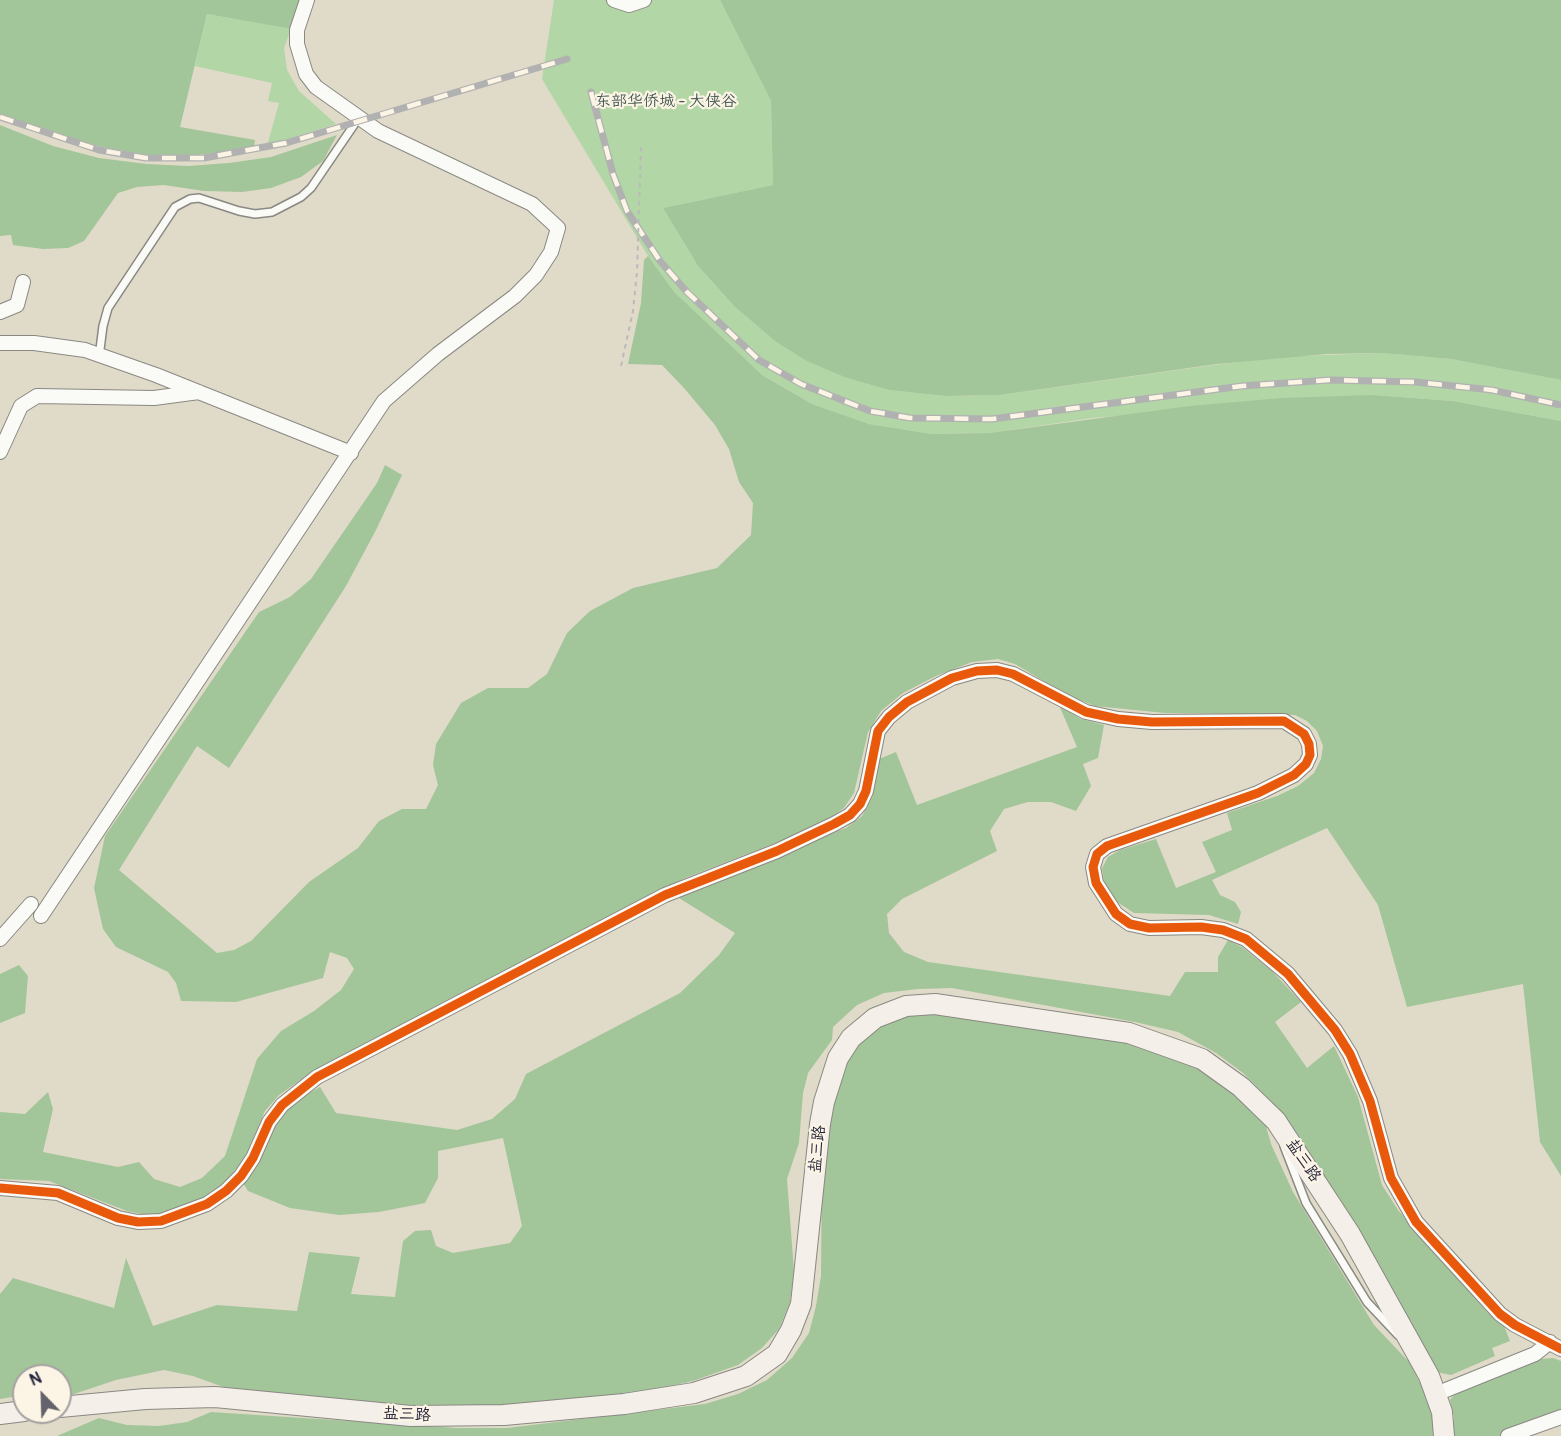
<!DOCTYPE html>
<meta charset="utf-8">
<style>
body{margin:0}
#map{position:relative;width:1561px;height:1436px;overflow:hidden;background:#dfdbc8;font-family:Pangolin,sans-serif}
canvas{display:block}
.north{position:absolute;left:12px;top:1364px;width:60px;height:60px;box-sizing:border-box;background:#fcf5e5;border:2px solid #a5a1a1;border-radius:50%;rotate:337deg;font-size:16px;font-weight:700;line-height:24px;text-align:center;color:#22223b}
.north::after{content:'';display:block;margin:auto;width:21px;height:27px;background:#64636c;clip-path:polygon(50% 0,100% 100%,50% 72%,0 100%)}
</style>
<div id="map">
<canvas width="1561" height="1436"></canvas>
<div class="north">N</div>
</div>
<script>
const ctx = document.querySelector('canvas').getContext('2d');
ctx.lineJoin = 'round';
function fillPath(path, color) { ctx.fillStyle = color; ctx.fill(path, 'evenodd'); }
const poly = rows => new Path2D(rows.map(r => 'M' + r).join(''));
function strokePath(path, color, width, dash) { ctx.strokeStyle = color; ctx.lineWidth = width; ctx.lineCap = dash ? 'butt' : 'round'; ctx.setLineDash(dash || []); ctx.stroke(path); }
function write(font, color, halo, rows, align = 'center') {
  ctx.font = font + ' Pangolin,"LXGW WenKai TC",sans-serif'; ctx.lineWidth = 4.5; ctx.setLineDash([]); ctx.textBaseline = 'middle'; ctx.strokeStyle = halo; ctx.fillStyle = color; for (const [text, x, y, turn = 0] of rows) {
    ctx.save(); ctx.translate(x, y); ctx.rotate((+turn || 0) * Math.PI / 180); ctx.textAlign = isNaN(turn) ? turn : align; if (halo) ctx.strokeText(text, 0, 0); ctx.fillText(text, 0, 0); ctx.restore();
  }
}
const green = poly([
 [554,0,720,0,771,101,773,185,663,208,698,266,735,307,775,341,847,378,889,390,945,396,1000,395,1271,357,1382,353,1451,359,1561,380,1561,421,1453,401,1373,395,1092,418,989,433,932,434,869,424,812,404,762,375,719,337,675,293,648,256,542,79],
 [207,14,291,29,284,48,287,70,299,91,336,124,267,146,279,103,268,101,272,83,195,66]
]);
const forest = poly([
 [0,0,301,0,291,29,207,14,180,127,255,140,254,149,187,156,147,155,102,147,56,136,0,114],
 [720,0,1561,0,1561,380,1451,359,1382,353,1327,354,1217,364,1000,395,945,396,889,390,847,378,807,361,775,341,735,307,698,266,663,208,773,185,771,101],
 [0,125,53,146,99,158,147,164,188,166,229,163,271,157,337,135,323,161,301,177,271,188,242,192,204,191,164,185,137,187,118,193,84,241,68,248,43,249,13,245,11,235,0,236],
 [648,256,675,293,762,375,812,404,869,424,932,434,989,433,1190,406,1282,398,1373,395,1453,401,1561,421,1561,1176,1540,1142,1523,984,1407,1007,1378,905,1327,828,1212,880,1220,895,1235,902,1241,912,1238,924,1209,915,1134,913,1114,900,1104,882,1102,868,1108,857,1120,850,1156,839,1176,888,1216,872,1202,842,1232,830,1227,813,1277,796,1298,786,1314,773,1321,759,1323,746,1317,731,1307,721,1295,715,1165,713,1095,706,1069,696,1015,664,998,659,972,662,936,676,903,693,881,711,868,732,854,793,844,808,828,819,796,835,685,878,302,1079,279,1095,265,1111,244,1159,226,1182,206,1198,179,1210,152,1216,127,1211,49,1181,0,1179,0,1112,25,1114,48,1092,53,1109,43,1152,118,1167,139,1162,154,1179,180,1187,202,1178,225,1156,257,1059,281,1031,314,1011,341,990,354,969,347,958,330,952,323,978,236,1002,181,1001,176,983,168,972,116,947,103,929,94,888,105,836,259,612,290,597,311,579,377,483,385,465,402,475,376,530,346,586,229,768,197,746,119,870,217,953,234,950,251,941,309,882,358,848,379,821,402,809,426,809,438,785,433,765,436,744,461,703,488,688,528,688,547,674,567,633,590,611,633,588,717,568,751,535,753,503,739,482,729,449,715,425,684,388,662,365,628,364,641,303,644,260],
 [1059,705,1081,719,1104,725,1098,758,1083,764,1091,786,1076,811,1051,802,1028,802,1004,809,990,831,997,851,902,899,887,914,889,933,904,952,928,962,1170,996,1185,972,1218,972,1218,957,1228,940,1242,947,1272,971,1301,1002,1275,1022,1307,1068,1334,1046,1358,1097,1382,1185,1398,1210,1486,1311,1503,1323,1510,1341,1492,1348,1495,1356,1451,1375,1436,1372,1364,1238,1296,1134,1273,1103,1243,1073,1216,1053,1178,1032,1135,1022,952,988,918,989,884,993,857,1005,833,1027,832,1040,808,1073,803,1093,799,1143,787,1179,794,1271,790,1302,779,1329,762,1348,738,1365,693,1381,634,1394,540,1404,471,1407,407,1406,240,1393,193,1376,164,1370,116,1380,68,1396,60,1396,60,1376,24,1376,24,1395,0,1399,0,1294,13,1278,114,1308,126,1258,153,1326,217,1305,297,1311,309,1252,360,1257,351,1294,395,1297,403,1241,415,1231,431,1230,436,1246,453,1253,510,1243,522,1226,503,1138,438,1151,438,1178,425,1203,379,1212,339,1215,290,1208,248,1191,243,1183,246,1173,280,1116,300,1098,320,1087,336,1113,457,1130,492,1119,515,1099,526,1074,680,993,719,955,735,933,679,898,694,887,846,828,862,816,872,797,879,759,896,752,917,805,1077,747],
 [19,965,28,976,25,1013,0,1023,0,974],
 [924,1011,1107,1035,1152,1049,1197,1068,1233,1090,1264,1119,1271,1144,1293,1192,1374,1325,1410,1363,1433,1409,1437,1436,57,1436,99,1418,127,1425,159,1426,187,1422,211,1412,457,1428,507,1428,705,1404,738,1394,767,1380,792,1358,809,1333,816,1306,821,1276,822,1150,839,1066,868,1030,894,1017],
 [1553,1358,1561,1361,1561,1413,1500,1436,1454,1436,1454,1417,1450,1400,1457,1391,1540,1359]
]);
const service = poly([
 [99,357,103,326,108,308,175,207,190,199,199,198,239,211,255,214,272,212,301,197,311,188,358,119],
 [1284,1146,1306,1203,1367,1302,1398,1335]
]);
const minor = poly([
 [614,0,629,5,644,0],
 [0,312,17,305,23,282],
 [0,343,34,343,85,350,156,375,351,453],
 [0,452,21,406,37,396,154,398,199,392],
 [41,916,384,401,438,354,515,296,536,275,551,252,558,228,532,204,378,131,316,87,306,74,297,44,297,30,307,0],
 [0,939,31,904],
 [0,1188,58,1193,118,1218,138,1222,161,1221,207,1204,226,1191,241,1176,253,1158,269,1122,282,1105,317,1077,665,895,777,851,834,824,850,815,860,804,866,791,878,731,889,717,907,702,952,678,977,671,997,670,1013,674,1086,712,1118,719,1152,722,1284,721,1304,734,1309,744,1310,755,1306,764,1294,775,1258,793,1107,846,1097,854,1093,867,1096,883,1116,914,1130,924,1149,928,1201,927,1223,930,1246,939,1288,974,1335,1030,1350,1054,1370,1101,1391,1178,1416,1222,1500,1314,1515,1325,1561,1349],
 [1436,1394,1535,1354,1550,1342],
 [1508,1436,1561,1417]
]);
const secondary = poly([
 [60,1407,145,1399,215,1397,411,1416,504,1415,624,1404,694,1393,746,1376,777,1354,791,1330,801,1304,820,1124,824,1102,838,1058,851,1038,875,1018,906,1006,935,1004,1129,1033,1202,1059,1241,1087,1276,1121,1350,1234,1429,1376,1442,1412,1444,1436],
 [0,1414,24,1411]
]);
const rail = poly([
 [591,92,613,174,627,211,660,261,687,292,759,360,801,384,870,411,910,418,992,419,1242,386,1329,380,1416,382,1492,390,1561,405],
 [0,117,99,150,146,158,204,158,286,143,567,59]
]);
const pathBridge = poly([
 [621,366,633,311,637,272,641,147]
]);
const cycleway = poly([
 [0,1188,58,1193,118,1218,138,1222,161,1221,207,1204,226,1191,241,1176,253,1158,269,1122,282,1105,317,1077,665,895,777,851,834,824,850,815,860,804,866,791,878,731,889,717,907,702,952,678,977,671,997,670,1013,674,1086,712,1118,719,1152,722,1284,721,1304,734,1309,744,1310,755,1306,764,1294,775,1258,793,1107,846,1097,854,1093,867,1096,883,1116,914,1130,924,1149,928,1201,927,1223,930,1246,939,1288,974,1335,1030,1350,1054,1370,1101,1391,1178,1416,1222,1500,1314,1515,1325,1561,1349]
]);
const parkNames = [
 ["东部华侨城 - 大侠谷",666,102]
];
const streetNames = [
 ["盐三路",818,1149,-84],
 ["盐三路",1303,1161,56],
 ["盐三路",407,1415,3]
];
fillPath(green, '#b2d6a5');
fillPath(forest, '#a3c59a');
strokePath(service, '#8a8883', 10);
strokePath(minor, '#8a8883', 16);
strokePath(secondary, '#8a8883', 22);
strokePath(service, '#fafaf7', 7);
strokePath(minor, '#fafaf7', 14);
strokePath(secondary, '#f4f0e9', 20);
strokePath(rail, '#b2b1b2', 7);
strokePath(rail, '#fcf5e5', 4.5, [14]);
strokePath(pathBridge, '#bbbaba', 2, [4.5, 4.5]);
strokePath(cycleway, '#e8590c', 9);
write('16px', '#425752', '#fcf5e5', parkNames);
write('16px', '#22223b', '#fcf5e5', streetNames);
</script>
